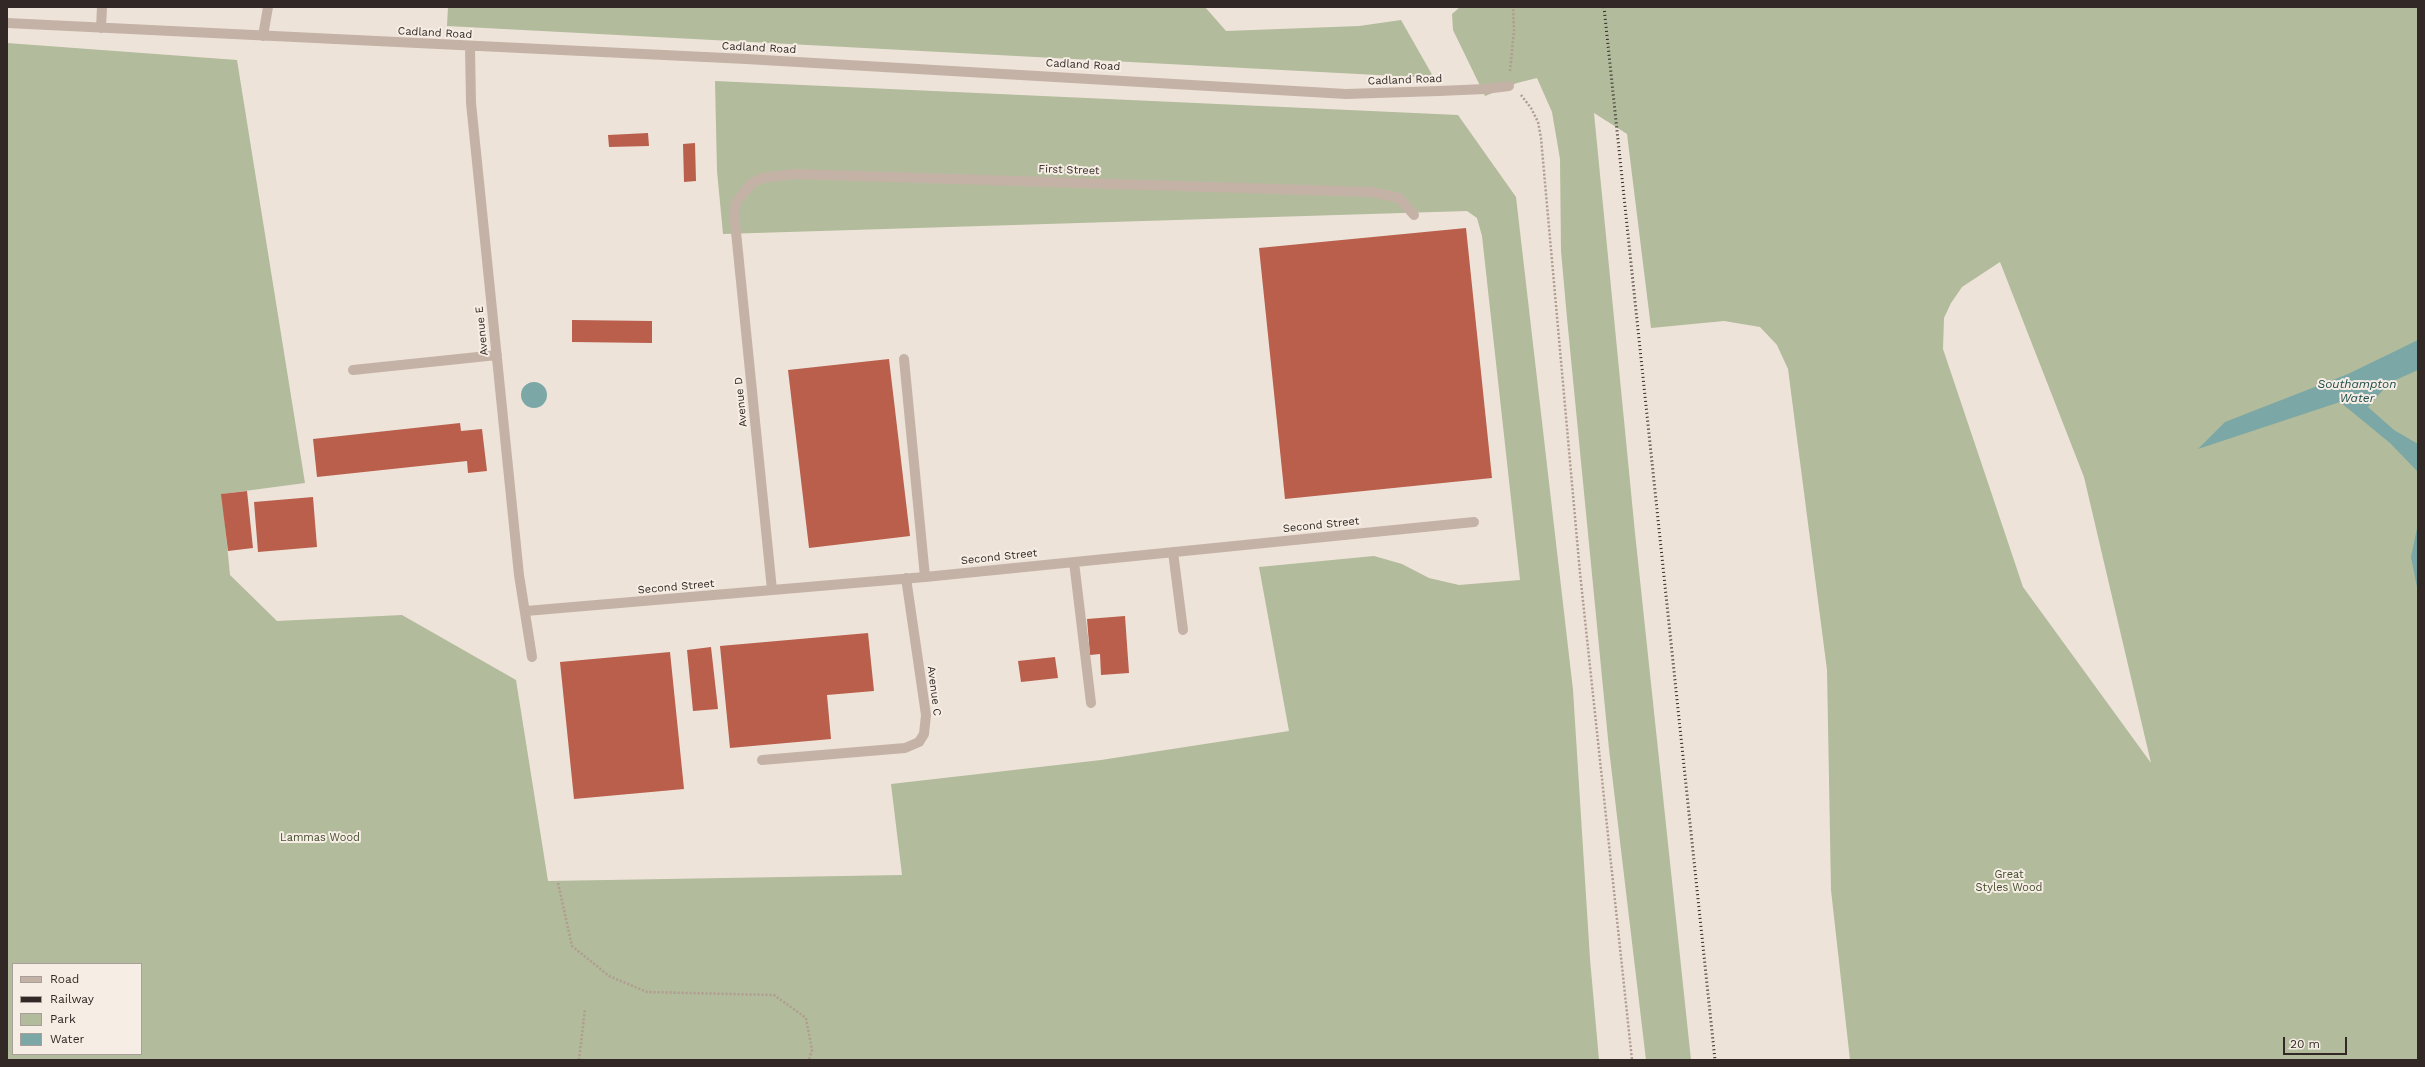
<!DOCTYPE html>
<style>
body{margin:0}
#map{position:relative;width:2425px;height:1067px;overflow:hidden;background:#eee3d9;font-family:"Work Sans",sans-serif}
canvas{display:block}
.frame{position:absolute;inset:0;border:8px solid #322926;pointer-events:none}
.legend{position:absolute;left:12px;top:963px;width:130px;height:92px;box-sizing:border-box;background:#f6ede4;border:1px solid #a89f98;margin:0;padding:5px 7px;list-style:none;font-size:12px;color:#322926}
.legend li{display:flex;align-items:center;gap:8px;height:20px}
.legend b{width:20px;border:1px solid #a89f98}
.scale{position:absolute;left:2283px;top:1037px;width:64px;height:18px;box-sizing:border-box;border:2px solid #322926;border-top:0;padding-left:5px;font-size:12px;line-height:14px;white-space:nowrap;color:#322926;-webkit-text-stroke:3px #f6ede4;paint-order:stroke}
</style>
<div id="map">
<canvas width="2425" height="1067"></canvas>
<div class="frame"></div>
<ul class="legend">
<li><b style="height:5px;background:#c5b2a6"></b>Road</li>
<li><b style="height:5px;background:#322926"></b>Railway</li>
<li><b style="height:11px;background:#b2bb9b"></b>Park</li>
<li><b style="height:11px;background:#7ba8a7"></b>Water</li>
</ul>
<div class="scale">20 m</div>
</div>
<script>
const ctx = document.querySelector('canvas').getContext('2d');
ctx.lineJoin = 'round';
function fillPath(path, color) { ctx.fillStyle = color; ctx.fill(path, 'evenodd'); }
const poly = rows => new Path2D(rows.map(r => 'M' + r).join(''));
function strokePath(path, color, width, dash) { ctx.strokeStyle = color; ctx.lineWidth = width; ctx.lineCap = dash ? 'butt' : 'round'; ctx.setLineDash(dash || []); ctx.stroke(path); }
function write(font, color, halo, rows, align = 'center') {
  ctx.font = font + ' "Work Sans",sans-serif'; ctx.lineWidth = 4; ctx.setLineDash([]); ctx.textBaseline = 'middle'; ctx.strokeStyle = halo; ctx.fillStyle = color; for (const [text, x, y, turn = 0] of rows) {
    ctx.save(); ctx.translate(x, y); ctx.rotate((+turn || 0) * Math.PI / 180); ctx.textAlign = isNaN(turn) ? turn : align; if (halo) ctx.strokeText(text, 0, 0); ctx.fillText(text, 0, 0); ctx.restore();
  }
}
const green = poly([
 [448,7,1205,7,1226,31,1359,26,1401,20,1434,78,447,26],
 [1460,7,2418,7,2418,1060,1850,1060,1831,890,1827,670,1788,369,1777,345,1760,327,1724,321,1651,328,1627,134,1594,113,1635,533,1691,1060,1646,1060,1609,749,1567,318,1561,251,1560,159,1552,112,1537,78,1517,83,1485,96,1453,30,1452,14],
 [2000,262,2084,477,2151,763,2023,587,1943,349,1944,318,1951,303,1962,287],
 [7,43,237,60,305,483,222,494,230,575,277,621,402,615,516,680,548,881,902,875,891,784,1101,760,1289,731,1259,567,1374,556,1402,564,1429,578,1459,585,1520,580,1482,236,1477,218,1467,211,723,234,717,171,715,81,1458,115,1516,197,1573,690,1590,959,1599,1060,7,1060],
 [13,964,141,964,141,1054,13,1054]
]);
const water = poly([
 [2418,340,2418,370,2389,383,2368,407,2394,430,2418,444,2418,472,2390,443,2340,402,2198,449,2225,422,2348,374],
 '521 395a13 13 0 1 1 26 0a13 13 0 1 1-26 0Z',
 [2418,524,2418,592,2411,557]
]);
const building = poly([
 [648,133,649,146,609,147,608,135],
 [695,143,696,181,684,182,683,144],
 [1466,228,1492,478,1285,499,1259,248],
 [572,320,652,321,652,343,572,342],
 [889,359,910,536,809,548,788,370],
 [460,423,461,431,482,429,487,471,468,473,467,461,317,477,313,439],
 [247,491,253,548,228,551,221,494],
 [313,497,317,547,258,552,254,502],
 [1125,616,1129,673,1101,675,1100,654,1090,655,1087,619],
 [868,633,874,691,827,695,831,739,730,748,720,646],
 [711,647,718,709,693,711,687,650],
 [670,652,684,789,574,799,560,662],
 [1055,657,1058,678,1021,682,1018,661]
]);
const path = poly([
 [1510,71,1514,30,1513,7],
 [1521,95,1531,108,1538,122,1541,138,1580,573,1632,1060],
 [558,883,572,946,609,976,647,992,774,995,806,1018,812,1050,809,1060],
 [579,1060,585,1009]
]);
const lane = poly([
 [7,23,746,59,1346,94,1439,91],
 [101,28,102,7],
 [263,36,268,7],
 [470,47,471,103,519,575,532,657],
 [904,359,925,577],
 [353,370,497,355],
 [1173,552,1183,630],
 [1074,562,1091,703],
 [772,590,734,212,737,201,752,183,762,178,794,174,1372,192,1399,198,1414,215],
 [526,611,925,577,1474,522],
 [762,760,905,748,919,742,924,734,926,715,906,578]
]);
const street = poly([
 [1439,91,1485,89,1509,86]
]);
const rail = poly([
 [1604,7,1715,1060]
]);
const streetNames = [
 ["Cadland Road",435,33,3],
 ["Cadland Road",759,48,3],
 ["Cadland Road",1083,65,3],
 ["Cadland Road",1405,80,-2],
 ["First Street",1069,170,2],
 ["Avenue E",482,331,-96],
 ["Avenue D",741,402,-96],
 ["Second Street",1321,525,-6],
 ["Second Street",999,557,-6],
 ["Second Street",676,587,-5],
 ["Avenue C",934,691,83]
];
const parkNames = [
 ["Lammas Wood",320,838],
 ["Great",2009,875],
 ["Styles Wood",2009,888]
];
const waterNames = [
 ["Southampton",2357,384],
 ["Water",2357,398]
];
fillPath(green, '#b2bb9b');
fillPath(water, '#7ba8a7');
fillPath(building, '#b95f4c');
strokePath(path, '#b09c91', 2.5, [2, 2]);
strokePath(lane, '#c5b2a6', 10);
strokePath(street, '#c5b2a6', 10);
strokePath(rail, '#322926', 3, [1, 3]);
write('11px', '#322926', '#f6ede4', streetNames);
write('11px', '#434d2d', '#f6ede4', parkNames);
write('italic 12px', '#204f4e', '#f6ede4', waterNames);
</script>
